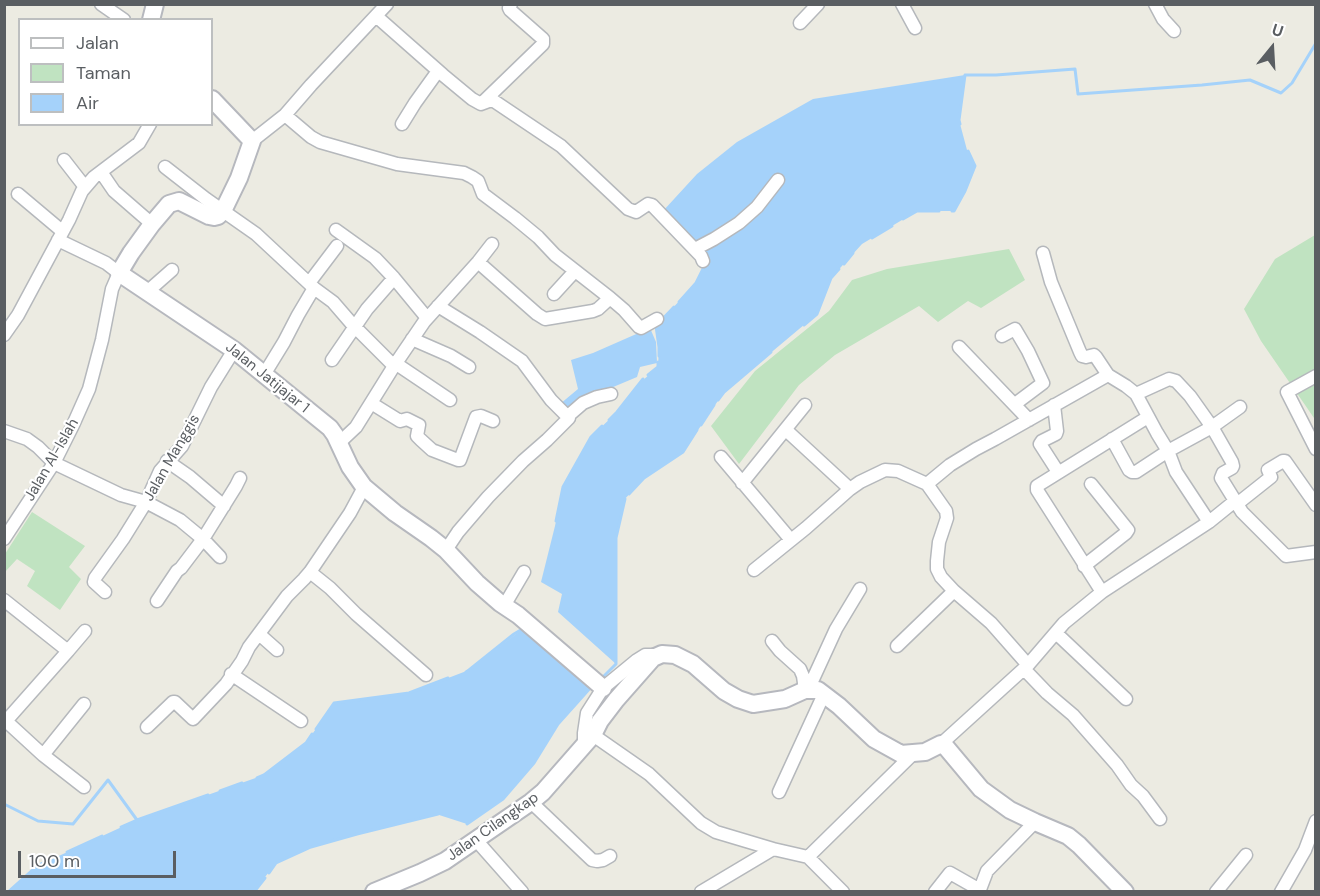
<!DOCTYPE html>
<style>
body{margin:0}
#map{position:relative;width:1320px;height:896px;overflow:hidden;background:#ecebe2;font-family:"DM Sans",sans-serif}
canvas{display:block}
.frame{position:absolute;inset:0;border:6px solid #5a5e62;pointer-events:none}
.legend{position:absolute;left:18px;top:18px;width:195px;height:108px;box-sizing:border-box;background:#fff;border:2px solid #bdbfc0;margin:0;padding:8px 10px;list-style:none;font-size:18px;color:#5a5e62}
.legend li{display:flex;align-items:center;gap:12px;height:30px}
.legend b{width:30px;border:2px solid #bdbfc0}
.north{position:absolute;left:1242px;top:18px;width:60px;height:60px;-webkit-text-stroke:4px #fff;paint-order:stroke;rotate:18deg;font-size:16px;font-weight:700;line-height:24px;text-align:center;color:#5a5e62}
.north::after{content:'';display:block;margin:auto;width:21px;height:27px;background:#5a5e62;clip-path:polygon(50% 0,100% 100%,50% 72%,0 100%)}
.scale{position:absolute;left:18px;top:851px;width:158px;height:27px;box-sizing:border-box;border:3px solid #5a5e62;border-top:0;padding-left:8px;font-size:18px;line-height:21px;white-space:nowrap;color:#5a5e62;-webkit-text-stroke:4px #fff;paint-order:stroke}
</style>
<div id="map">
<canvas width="1320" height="896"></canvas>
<div class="frame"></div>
<ul class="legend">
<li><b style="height:8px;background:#fff"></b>Jalan</li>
<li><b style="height:16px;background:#c0e3c1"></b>Taman</li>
<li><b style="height:16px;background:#a5d2fa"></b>Air</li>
</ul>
<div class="north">U</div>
<div class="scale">100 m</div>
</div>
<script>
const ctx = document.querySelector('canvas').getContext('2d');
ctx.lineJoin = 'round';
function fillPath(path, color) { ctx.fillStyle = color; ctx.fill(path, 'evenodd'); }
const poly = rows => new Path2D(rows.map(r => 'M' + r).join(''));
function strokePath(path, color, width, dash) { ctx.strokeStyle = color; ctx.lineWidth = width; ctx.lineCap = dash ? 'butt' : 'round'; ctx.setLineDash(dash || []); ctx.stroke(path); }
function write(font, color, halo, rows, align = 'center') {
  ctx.font = font + ' "DM Sans",sans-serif'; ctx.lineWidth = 4.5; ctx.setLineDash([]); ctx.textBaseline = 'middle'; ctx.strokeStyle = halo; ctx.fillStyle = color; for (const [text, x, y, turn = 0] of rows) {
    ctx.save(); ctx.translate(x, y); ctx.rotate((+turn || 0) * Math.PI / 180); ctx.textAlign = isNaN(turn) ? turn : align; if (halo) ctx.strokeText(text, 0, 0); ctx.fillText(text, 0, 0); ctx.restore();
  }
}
const green = poly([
 [1315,235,1315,418,1314,418,1261,341,1244,309,1275,259],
 [1009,249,1025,280,981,308,968,301,938,322,919,306,835,355,799,385,739,464,711,426,755,371,829,311,852,280,887,269],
 [32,512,85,546,69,567,81,579,60,610,27,586,35,571,17,559,5,572,5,554]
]);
const water = poly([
 [965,75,959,120,967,150,975,166,965,191,954,211,917,211,862,244,831,278,817,314,724,392,683,452,644,478,624,500,616,538,616,664,558,612,562,594,541,582,555,526,563,487,591,437,617,412,642,381,658,367,659,347,656,326,696,283,707,260,663,211,697,174,737,142,813,99],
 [650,328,656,342,657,363,640,367,637,377,587,398,569,413,560,404,578,389,571,360,593,353],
 [524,628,592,686,558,724,534,763,503,799,467,824,436,814,311,847,276,863,254,891,8,892,37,866,137,820,264,775,306,743,334,703,409,693,469,670]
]);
const stream = poly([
 [960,124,959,120,965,75,996,75,1075,69,1078,94,1202,85,1250,80,1281,93,1292,83,1316,43],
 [952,211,954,211,965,191,975,166,968,151],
 [903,219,917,211,939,211],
 [872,238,892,226],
 [844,264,853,253],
 [679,302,696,283,703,269],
 [804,325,817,314,831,278,839,269],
 [659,356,659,347,656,326,674,307],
 [648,375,658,367,658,362],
 [718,400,724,392,771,352],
 [609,420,617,412,643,379],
 [701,425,714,405],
 [629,494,644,478,683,452,697,430],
 [556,521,563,487,591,437,602,426],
 [466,672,469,670,514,634,524,628,525,628],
 [602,678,616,664,616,538,625,499],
 [316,729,334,703,409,693,448,678],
 [257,778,264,775,306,743,312,734],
 [220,791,242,783],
 [4,804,38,821,73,824,108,780,137,820],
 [467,824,503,799,534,763,558,724,592,686],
 [121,827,137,820,208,795],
 [67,852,102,836],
 [269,873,276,863,311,847,357,834,438,814],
 [8,892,37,866,47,861],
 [254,892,265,878]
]);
const street = poly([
 [101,4,124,20],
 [902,4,915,28],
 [1155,4,1163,19,1174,31],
 [376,16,443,75,472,99,481,104,489,101,494,101,561,146,628,209,636,212,648,204,652,205,701,256,703,261],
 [800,23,818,4],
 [482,103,543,44,543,39,510,10,509,8,511,4],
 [285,115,311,137,320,142,397,164,464,173,472,177,478,181,483,194,515,218,538,237,555,255,610,298,624,310,639,327,641,328,657,319],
 [402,124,415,103,438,71],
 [252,141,285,115,311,85,387,4],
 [64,160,85,187],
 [165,167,206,199,256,234,314,288,333,302,352,324,394,366],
 [101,172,114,191,152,224],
 [18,194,62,231],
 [336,230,375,258,394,278,427,318],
 [695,249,714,239,739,223,757,207,778,180],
 [1043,253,1051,282,1080,352,1082,356,1086,357,1094,355,1096,357,1108,375],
 [478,262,537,314,545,319,593,311,598,309,610,298],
 [309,283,337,246],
 [147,292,172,270],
 [554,294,575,271],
 [438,306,480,332,522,361,551,400,569,418,547,440,523,461,488,497,458,532,446,550],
 [4,335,18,315,69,220,82,191,94,177,139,143,150,124],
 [1002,336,1015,329,1028,351,1043,383,1015,404],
 [412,339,451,356,469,367],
 [959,347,1029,420],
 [332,360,367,309,394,278],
 [395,363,450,400],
 [265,373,284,342,298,315,314,288],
 [1316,376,1287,392,1316,449],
 [1136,394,1169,379,1176,381,1190,396,1212,427,1232,462,1233,466,1232,468,1223,473,1221,478,1242,512,1286,556,1316,552],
 [371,403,400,421,407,419,419,425,417,436,421,440,432,450,458,460,460,460,476,417,481,416,493,421],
 [1054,405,1057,431,1056,434,1042,441,1040,444,1058,472],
 [568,416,583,403,597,397,611,394],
 [786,430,850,489],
 [4,431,27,439,38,447,54,463,121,495,146,502,180,520,203,539,220,557],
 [1112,439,1129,470,1132,472,1136,472,1168,451,1212,427,1240,407],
 [339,443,356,427,394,366,424,322,478,262,492,244],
 [721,457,791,540],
 [167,461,190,477,224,506],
 [742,483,805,405],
 [927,484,950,465,976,449,995,439,1108,375,1126,386,1136,394,1157,433,1168,451,1176,472,1209,522],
 [1237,504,1271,477,1268,470,1283,461,1285,461,1316,505],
 [4,539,54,463,73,425,89,389,102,340,112,289,119,273,106,263,58,240],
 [1084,566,1126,533,1128,530,1091,484],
 [754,570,806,528,850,489,860,482,885,470,898,471,927,484,946,511,947,518,939,542,937,561,937,569,941,577,954,591,991,623,1028,665],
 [310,572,330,588,356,614,426,675],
 [105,592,94,582,95,578,123,539,146,502,160,471,182,446,211,387,234,350],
 [1102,592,1044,501,1037,490,1037,486,1148,417],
 [4,600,68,651,6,721,43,755,84,787],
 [157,601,177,571,181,568,203,539,236,486,240,478],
 [504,606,524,572],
 [1056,633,1126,699],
 [259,634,277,650],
 [772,641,780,651,800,669,803,676,805,690],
 [897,646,954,591],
 [68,651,85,631],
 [1024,669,1047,693,1073,715,1117,765,1131,785,1143,796,1160,819],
 [231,674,301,721],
 [808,690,836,629,860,589],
 [147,727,173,702,175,702,193,719,226,684,242,661,249,647,287,596,304,579,310,572,350,513,364,487],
 [593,735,649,774,701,823,716,832,773,849,701,892],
 [941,744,1028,665,1064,623,1102,592,1209,522,1235,501],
 [584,746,584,733,587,713,603,688,637,660,645,655,657,655],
 [43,755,84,704],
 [779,792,824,694],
 [531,802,592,860,597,861,603,860,610,856],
 [476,840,522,892],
 [773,849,808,857,843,892],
 [808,857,915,752],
 [935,892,950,873,980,890],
 [979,892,987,871,1035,822],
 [1216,892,1246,855],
 [1281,892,1305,850,1316,821]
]);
const secondary = poly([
 [151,20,155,4],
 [212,99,252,141,239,178,223,211,218,216,214,217,209,216,179,201,169,204,152,224,131,253,119,273,234,350,330,428,335,435,350,467,364,487,395,513,431,538,446,550,477,583,500,603,518,615,603,688],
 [374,892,420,873,445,861,531,802,543,792,593,735,600,721,616,700,653,658,662,654,675,655,693,664,724,691,738,699,753,704,785,699,805,690,818,690,839,706,874,739,901,754,925,752,941,744,945,746,981,789,1010,810,1035,822,1068,836,1079,845,1125,892]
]);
const streetNames = [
 ["Jalan Jatijajar 1",267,378,39],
 ["Jalan Manggis",172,458,-60],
 ["Jalan Al-Islah",52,460,-60],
 ["Jalan Cilangkap",493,827,-35]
];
fillPath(green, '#c0e3c1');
fillPath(water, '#a5d2fa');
strokePath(stream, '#a5d2fa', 3);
strokePath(street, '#b5b8bc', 15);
strokePath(secondary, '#b6b8be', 20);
strokePath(street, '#fff', 12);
strokePath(secondary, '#fff', 16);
write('15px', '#5a5e62', '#fff', streetNames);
</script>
